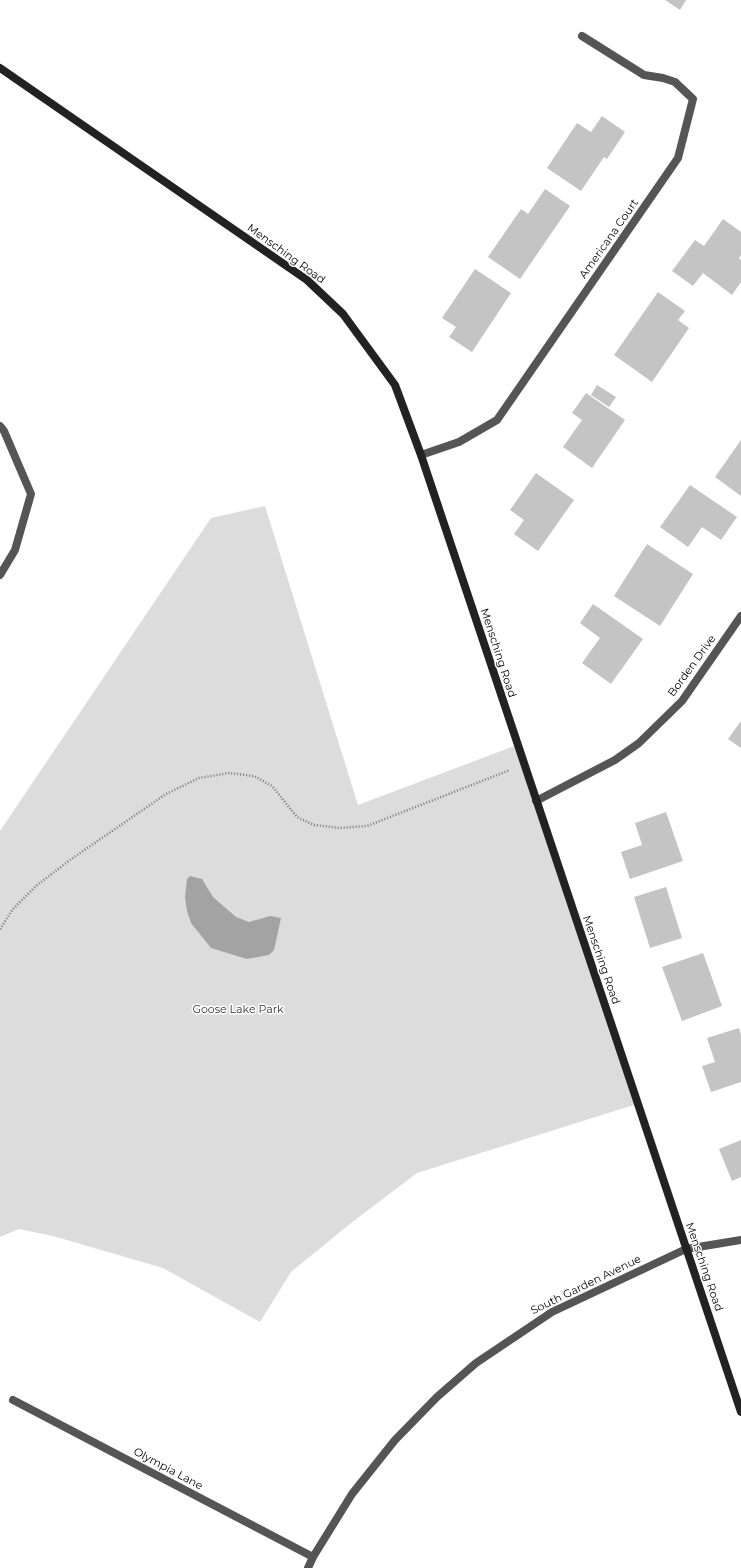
<!DOCTYPE html>
<style>
body{margin:0}
canvas{display:block;background:#fff}
</style>
<canvas width="741" height="1568"></canvas>
<script>
const ctx = document.querySelector('canvas').getContext('2d');
ctx.lineJoin = 'round';
function fillPath(path, color) { ctx.fillStyle = color; ctx.fill(path, 'evenodd'); }
const poly = rows => new Path2D(rows.map(r => 'M' + r).join(''));
function strokePath(path, color, width, dash) { ctx.strokeStyle = color; ctx.lineWidth = width; ctx.lineCap = dash ? 'butt' : 'round'; ctx.setLineDash(dash || []); ctx.stroke(path); }
function write(font, color, halo, rows, align = 'center') {
  ctx.font = font + ' Montserrat,sans-serif'; ctx.lineWidth = 3; ctx.setLineDash([]); ctx.textBaseline = 'middle'; ctx.strokeStyle = halo; ctx.fillStyle = color; for (const [text, x, y, turn = 0] of rows) {
    ctx.save(); ctx.translate(x, y); ctx.rotate((+turn || 0) * Math.PI / 180); ctx.textAlign = isNaN(turn) ? turn : align; if (halo) ctx.strokeText(text, 0, 0); ctx.fillText(text, 0, 0); ctx.restore();
  }
}
const green = poly([
 [265,506,358,805,517,745,637,1104,417,1173,351,1223,291,1272,260,1322,163,1268,53,1236,19,1229,0,1237,0,831,211,518]
]);
const water = poly([
 [190,876,202,879,213,897,236,917,249,922,270,916,281,918,274,950,269,955,247,959,211,948,191,923,187,911,185,898,187,879]
]);
const building = poly([
 [665,0,686,0,680,10],
 [602,116,625,132,607,159,604,157,581,191,547,168,577,123,591,132],
 [545,189,570,206,520,279,488,257,521,209,528,214],
 [723,219,741,232,741,255,739,258,741,260,741,282,732,295,703,273,693,286,672,271,695,240,704,246],
 [475,269,511,293,472,352,449,337,456,327,442,318],
 [658,292,685,311,678,320,689,328,652,382,614,355],
 [597,385,616,397,609,407,591,395],
 [586,393,625,420,592,468,563,447,582,420,572,413],
 [741,440,741,496,715,477],
 [536,473,574,500,538,551,514,534,524,520,510,510],
 [690,485,737,517,721,540,702,527,688,547,660,527],
 [647,544,693,574,660,626,614,596],
 [593,604,643,639,611,684,582,663,600,638,580,623],
 [741,721,741,748,728,739],
 [666,812,683,861,630,879,621,852,642,845,635,823],
 [666,887,682,938,650,948,634,897],
 [703,953,722,1006,682,1021,662,967],
 [739,1028,741,1035,741,1082,711,1092,702,1066,715,1062,707,1038],
 [741,1140,741,1177,732,1181,719,1149]
]);
const path = poly([
 [0,929,13,909,36,886,70,860,166,794,199,778,229,773,254,776,272,786,297,817,314,825,340,828,367,826,510,770]
]);
const street = poly([
 [0,426,4,431,31,494,15,550,0,575],
 [421,455,459,442,497,420,678,158,693,99,675,82,663,78,644,75,582,36],
 [536,801,615,760,639,743,682,701,741,616],
 [13,1400,313,1557],
 [308,1568,313,1557,352,1494,395,1440,437,1397,476,1363,552,1312,686,1249,741,1240]
]);
const secondary = poly([
 [0,68,307,280,343,314,395,385,421,455,741,1412]
]);
const streetNames = [
 ["Americana Court",609,239,-55],
 ["Mensching Road",286,254,36],
 ["Mensching Road",498,653,72],
 ["Borden Drive",692,666,-54],
 ["Mensching Road",601,960,71],
 ["Mensching Road",704,1267,71],
 ["South Garden Avenue",586,1285,-26],
 ["Olympia Lane",168,1469,28]
];
const parkNames = [
 ["Goose Lake Park",238,1010]
];
fillPath(green, '#dcdcdc');
fillPath(water, '#a3a3a3');
fillPath(building, '#c4c4c4');
strokePath(path, '#777', 2.5, [1, 2]);
strokePath(street, '#555', 8);
strokePath(secondary, '#222', 8);
write('11px', '#000', '#fff', streetNames);
write('11px', '#333', '#fff', parkNames);
</script>
